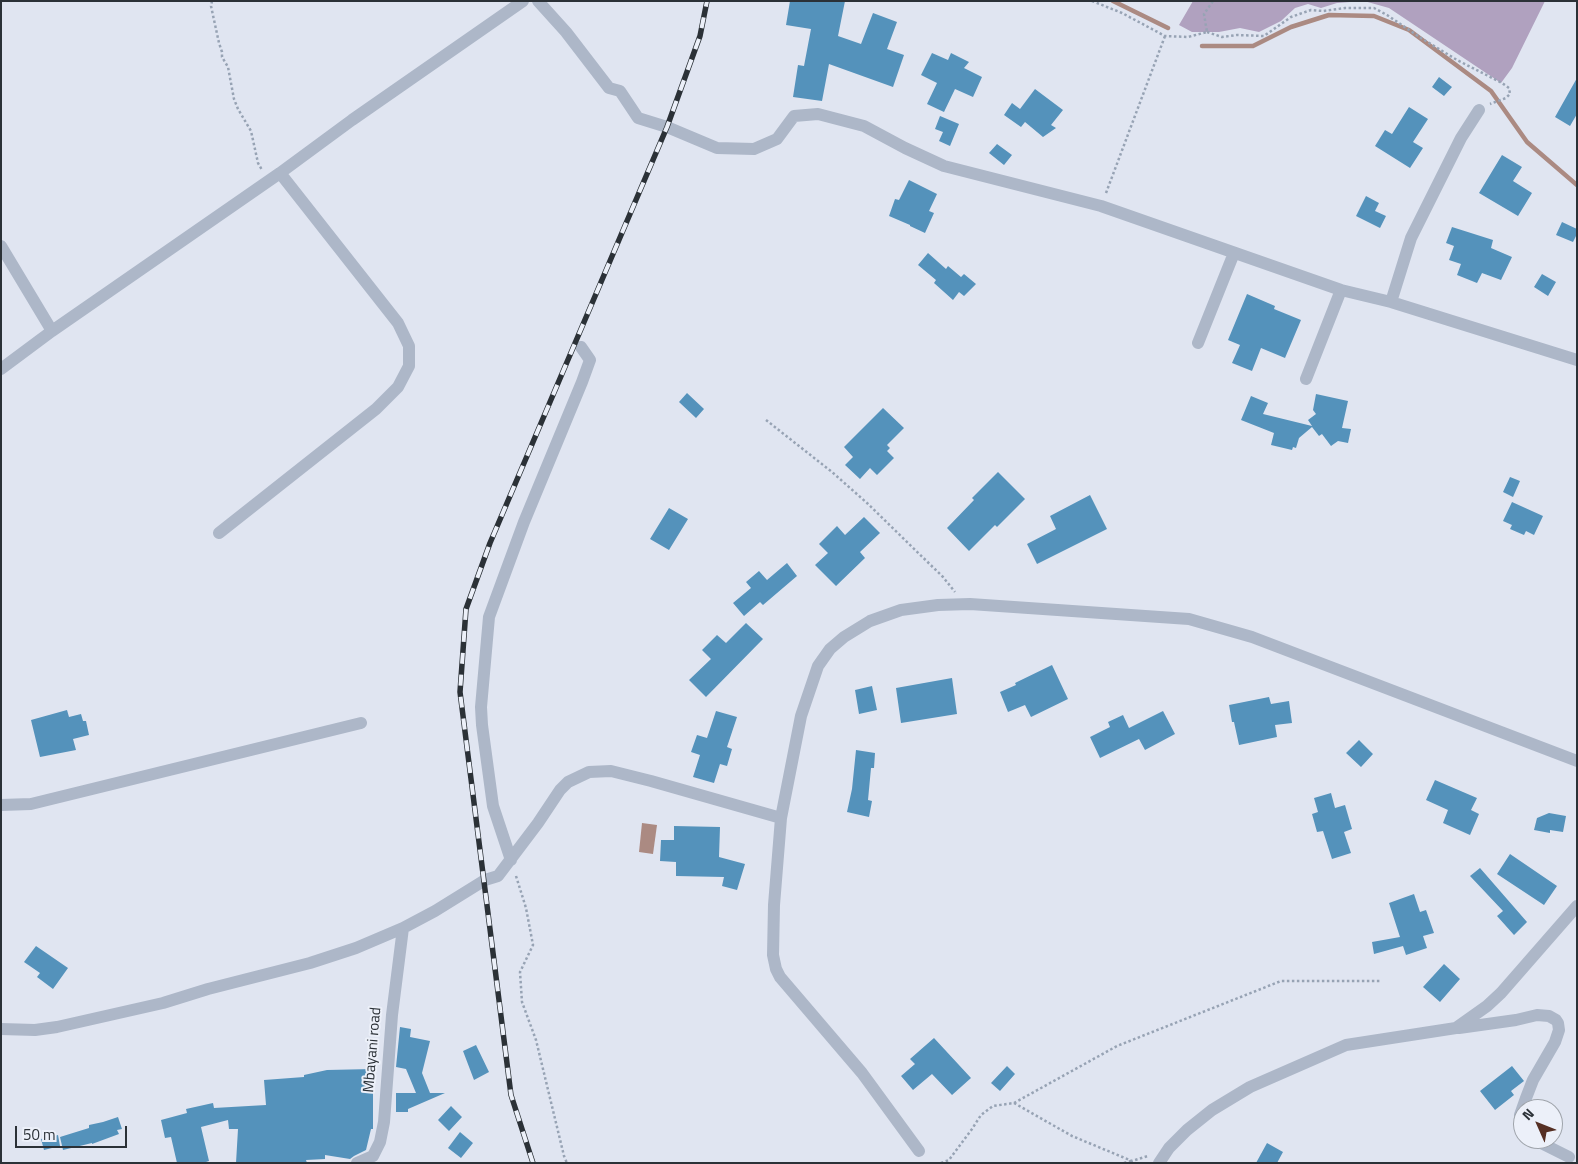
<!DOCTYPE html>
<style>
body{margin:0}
#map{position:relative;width:1578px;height:1164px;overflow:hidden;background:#e0e5f1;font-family:"Titillium Web",sans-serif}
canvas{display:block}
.frame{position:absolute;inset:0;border:2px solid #2b3137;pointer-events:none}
.north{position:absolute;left:1513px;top:1099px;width:50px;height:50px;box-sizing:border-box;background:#ecf0f9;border:1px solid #9fa4ab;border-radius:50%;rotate:314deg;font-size:14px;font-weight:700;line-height:20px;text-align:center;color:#2b3137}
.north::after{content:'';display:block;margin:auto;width:18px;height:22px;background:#552f24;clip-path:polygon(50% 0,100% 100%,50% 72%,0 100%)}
.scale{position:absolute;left:15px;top:1126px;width:112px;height:22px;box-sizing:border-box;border:2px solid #2b3137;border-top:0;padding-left:6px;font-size:15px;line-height:18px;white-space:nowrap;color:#2b3137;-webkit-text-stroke:4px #ecf0f9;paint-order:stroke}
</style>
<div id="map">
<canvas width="1578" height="1164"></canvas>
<div class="frame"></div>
<div class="north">N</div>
<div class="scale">50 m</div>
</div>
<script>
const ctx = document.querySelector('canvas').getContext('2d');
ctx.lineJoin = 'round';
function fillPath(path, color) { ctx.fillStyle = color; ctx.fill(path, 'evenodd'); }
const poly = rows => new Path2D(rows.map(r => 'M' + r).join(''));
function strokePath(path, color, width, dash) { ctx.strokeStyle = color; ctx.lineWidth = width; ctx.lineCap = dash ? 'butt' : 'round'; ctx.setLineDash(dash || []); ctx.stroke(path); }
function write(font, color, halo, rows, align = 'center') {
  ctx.font = font + ' "Titillium Web",sans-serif'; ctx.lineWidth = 4; ctx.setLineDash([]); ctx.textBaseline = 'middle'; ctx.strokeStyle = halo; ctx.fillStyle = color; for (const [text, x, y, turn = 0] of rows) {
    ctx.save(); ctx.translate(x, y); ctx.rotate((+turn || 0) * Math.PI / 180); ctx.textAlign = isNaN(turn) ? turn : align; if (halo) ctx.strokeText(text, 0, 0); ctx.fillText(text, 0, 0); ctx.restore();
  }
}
const green = poly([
 [1193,1,1545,1,1512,68,1501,83,1389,8,1364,1,1337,3,1321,8,1308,4,1295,8,1281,21,1259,32,1240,28,1219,32,1192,32,1179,25]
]);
const water = poly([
 [642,823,657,825,653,854,639,852]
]);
const stream = poly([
 [1113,1,1168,28],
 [1202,46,1253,46,1291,27,1329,15,1374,16,1409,30,1491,91,1527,142,1577,185]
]);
const building = poly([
 [790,1,845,1,838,36,861,44,873,13,897,22,887,49,904,55,893,87,829,64,822,101,793,97,798,65,804,66,811,29,786,25],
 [932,53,948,60,951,53,969,62,964,68,982,77,973,97,955,89,944,112,927,104,937,83,921,75],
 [1439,77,1452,87,1444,96,1432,87],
 [1577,78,1577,114,1570,126,1555,117],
 [1035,89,1063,110,1051,125,1056,128,1043,137,1025,122,1021,127,1004,115,1012,103,1020,109],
 [1409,107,1428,119,1413,142,1423,148,1410,168,1375,146,1385,130,1392,134],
 [940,116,959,124,950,146,939,141,943,132,935,129],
 [997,144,1012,155,1004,165,989,153],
 [1502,155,1522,167,1513,181,1532,193,1518,216,1479,193],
 [909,180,937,194,929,211,934,213,925,233,910,226,910,225,889,216,895,199,899,200],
 [1366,196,1379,203,1375,211,1386,216,1380,228,1356,216],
 [1562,222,1577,229,1577,234,1573,242,1556,235],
 [1452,227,1493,240,1491,248,1512,257,1501,280,1482,273,1477,283,1457,275,1461,264,1449,260,1454,246,1446,243],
 [928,253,946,269,948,266,961,277,964,274,976,284,964,296,959,292,953,300,934,283,936,280,918,265],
 [1542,274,1556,282,1548,296,1534,287],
 [1247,294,1275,306,1274,309,1301,320,1285,358,1261,348,1252,371,1232,363,1240,345,1228,340],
 [687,393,704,409,696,418,679,402],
 [1316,394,1348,401,1342,428,1351,429,1348,443,1338,441,1331,446,1322,434,1319,436,1312,427,1299,438,1296,448,1293,447,1292,450,1271,445,1274,433,1241,420,1251,396,1268,403,1263,414,1312,426,1308,420,1316,414,1313,410],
 [883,408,904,428,887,445,890,448,887,451,894,458,877,475,870,468,860,479,845,465,853,457,844,447],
 [998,472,1025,499,997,527,995,525,969,551,947,528,974,500,972,498],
 [1510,477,1520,481,1513,497,1503,492],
 [1090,495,1107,529,1037,564,1027,544,1056,529,1050,516],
 [1512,502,1543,516,1534,535,1526,531,1524,535,1510,529,1512,525,1503,521],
 [669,508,688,519,669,550,650,539],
 [864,517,880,533,860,552,865,558,836,586,815,565,828,553,819,544,837,526,845,535],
 [787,563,797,576,763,605,760,602,744,616,733,603,751,588,746,582,759,571,767,580],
 [746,623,763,639,706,697,689,680,711,659,702,650,717,635,726,643],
 [1052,665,1068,699,1031,717,1025,705,1008,712,1000,692,1016,685,1015,683],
 [952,678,957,714,901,723,896,688],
 [872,686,877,710,859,714,855,690],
 [1269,697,1271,704,1289,701,1292,723,1275,725,1277,737,1239,745,1234,722,1232,722,1229,705],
 [67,710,69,717,81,714,83,721,86,721,89,735,73,739,76,750,40,757,31,720],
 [716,711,737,717,727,747,732,749,727,766,720,764,714,783,693,777,700,755,691,752,697,735,707,738],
 [1163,711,1175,734,1145,750,1139,739,1100,758,1090,737,1110,727,1108,722,1123,715,1129,728],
 [1359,740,1373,754,1361,767,1346,753],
 [856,750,875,753,874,768,871,768,868,800,872,801,869,817,847,812,852,789],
 [1435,780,1477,798,1471,810,1479,814,1470,835,1443,823,1448,810,1426,800],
 [1331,793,1335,808,1345,805,1352,829,1344,832,1351,853,1332,859,1323,831,1317,832,1312,814,1318,812,1314,798],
 [1549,813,1566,816,1563,832,1550,830,1550,833,1534,830,1537,818],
 [674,826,720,827,719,857,745,864,737,890,722,886,724,877,676,876,676,862,660,861,661,840,674,840],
 [1510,854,1557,886,1544,905,1497,874],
 [1480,868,1527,922,1514,935,1497,916,1503,911,1470,876],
 [1414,894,1420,912,1426,910,1434,933,1423,936,1427,948,1406,955,1403,946,1374,954,1372,942,1400,937,1389,903],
 [36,946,68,968,53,989,37,977,40,973,24,962],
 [1444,964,1460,979,1440,1002,1423,987],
 [400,1027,411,1029,410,1037,430,1041,422,1073,430,1093,445,1093,408,1109,408,1112,396,1112,396,1093,416,1093,406,1069,396,1067],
 [934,1038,971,1078,952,1095,932,1074,913,1090,901,1076,915,1064,910,1059],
 [476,1045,489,1072,474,1080,463,1051],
 [1007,1066,1015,1074,1000,1091,991,1083],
 [1512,1066,1524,1081,1511,1091,1514,1095,1495,1110,1480,1091],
 [373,1069,373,1129,371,1129,366,1150,354,1156,350,1159,325,1155,325,1159,306,1160,307,1163,236,1163,238,1129,229,1129,228,1120,201,1127,209,1161,203,1163,177,1163,171,1137,165,1138,161,1120,187,1113,186,1109,213,1103,214,1108,266,1105,264,1080,304,1077,304,1075,327,1070],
 [451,1106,462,1117,449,1131,438,1120],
 [118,1117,122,1129,117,1130,119,1134,92,1144,92,1143,63,1150,60,1137,89,1128,89,1125,103,1122],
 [460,1132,473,1143,461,1158,448,1148],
 [58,1135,60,1146,44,1150,41,1139],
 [1267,1143,1283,1152,1277,1163,1256,1163]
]);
const path = poly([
 [212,1,211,6,219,43,222,52,222,57,228,67,234,99,238,109,251,131,258,163,262,170],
 [1092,1,1122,13,1165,36,1188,37,1207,32,1204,14,1213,1],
 [1207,32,1222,37,1237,35,1264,36,1291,17,1311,10,1323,11,1345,8,1374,8,1387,15,1421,38,1457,60,1502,83,1509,88,1510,94,1506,98,1490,104],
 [1106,193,1165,36],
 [766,420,832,472,867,503,943,577,955,592],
 [516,876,526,908,533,945,520,972,522,1002,536,1040,564,1156,567,1163],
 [1014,1103,1117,1046,1281,981,1381,981],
 [941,1163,949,1160,972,1129,981,1115,993,1106,1014,1103,1072,1136,1132,1161,1148,1156],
 [1124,1163,1131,1161]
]);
const minor = poly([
 [538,1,566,32,609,88,620,91,638,118,667,127,717,148,754,149,777,139,794,116,818,114,864,126,905,148,944,166,1101,206,1341,290,1391,302,1577,360],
 [1,246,52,331],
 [1391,302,1411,238,1461,138,1479,110],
 [1198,343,1234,253],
 [1,369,52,331,280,173,352,120,523,1],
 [1306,379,1341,290],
 [219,533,376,409,398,387,409,366,409,346,398,323,280,173],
 [1,805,31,804,361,723],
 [511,860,493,806,482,725,481,707,489,617,524,522,582,382,590,360,581,347],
 [1459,1028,1516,1020,1537,1015,1549,1016,1556,1020,1558,1023,1559,1030,1555,1042,1533,1080,1526,1098,1520,1115,1520,1122,1523,1127],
 [1,1029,35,1030,57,1027,163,1003,208,989,310,963,356,948,403,928,435,911,485,880,498,876,538,823,560,790,568,782,589,772,611,771,651,781,781,818],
 [1533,1139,1569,1157],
 [919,1151,862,1073,780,977,776,969,773,955,774,905,781,818,801,716,818,666,830,649,844,637,870,621,901,610,938,605,970,604,1189,619,1252,637,1577,761],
 [357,1163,373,1156,380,1142,384,1122,392,1015,403,928],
 [1159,1163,1169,1148,1187,1130,1212,1110,1250,1087,1346,1045,1456,1028,1487,1006,1501,993,1577,906]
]);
const rail = poly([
 [533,1163,511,1095,460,692,466,609,490,543,667,127,700,36,707,1]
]);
const streetNames = [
 ["Mbayani road",373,1050,-85]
];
fillPath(green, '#b0a1bf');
fillPath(water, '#ab8a82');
strokePath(stream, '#ab8a82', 4.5);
fillPath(building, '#5492bb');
strokePath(path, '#97a3b4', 2.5, [2.5, 2.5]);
strokePath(minor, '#adb7c8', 12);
strokePath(rail, '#2b3137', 5.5);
strokePath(rail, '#ecf0f9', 4, [11]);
write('15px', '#2b3137', '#ecf0f9', streetNames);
</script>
